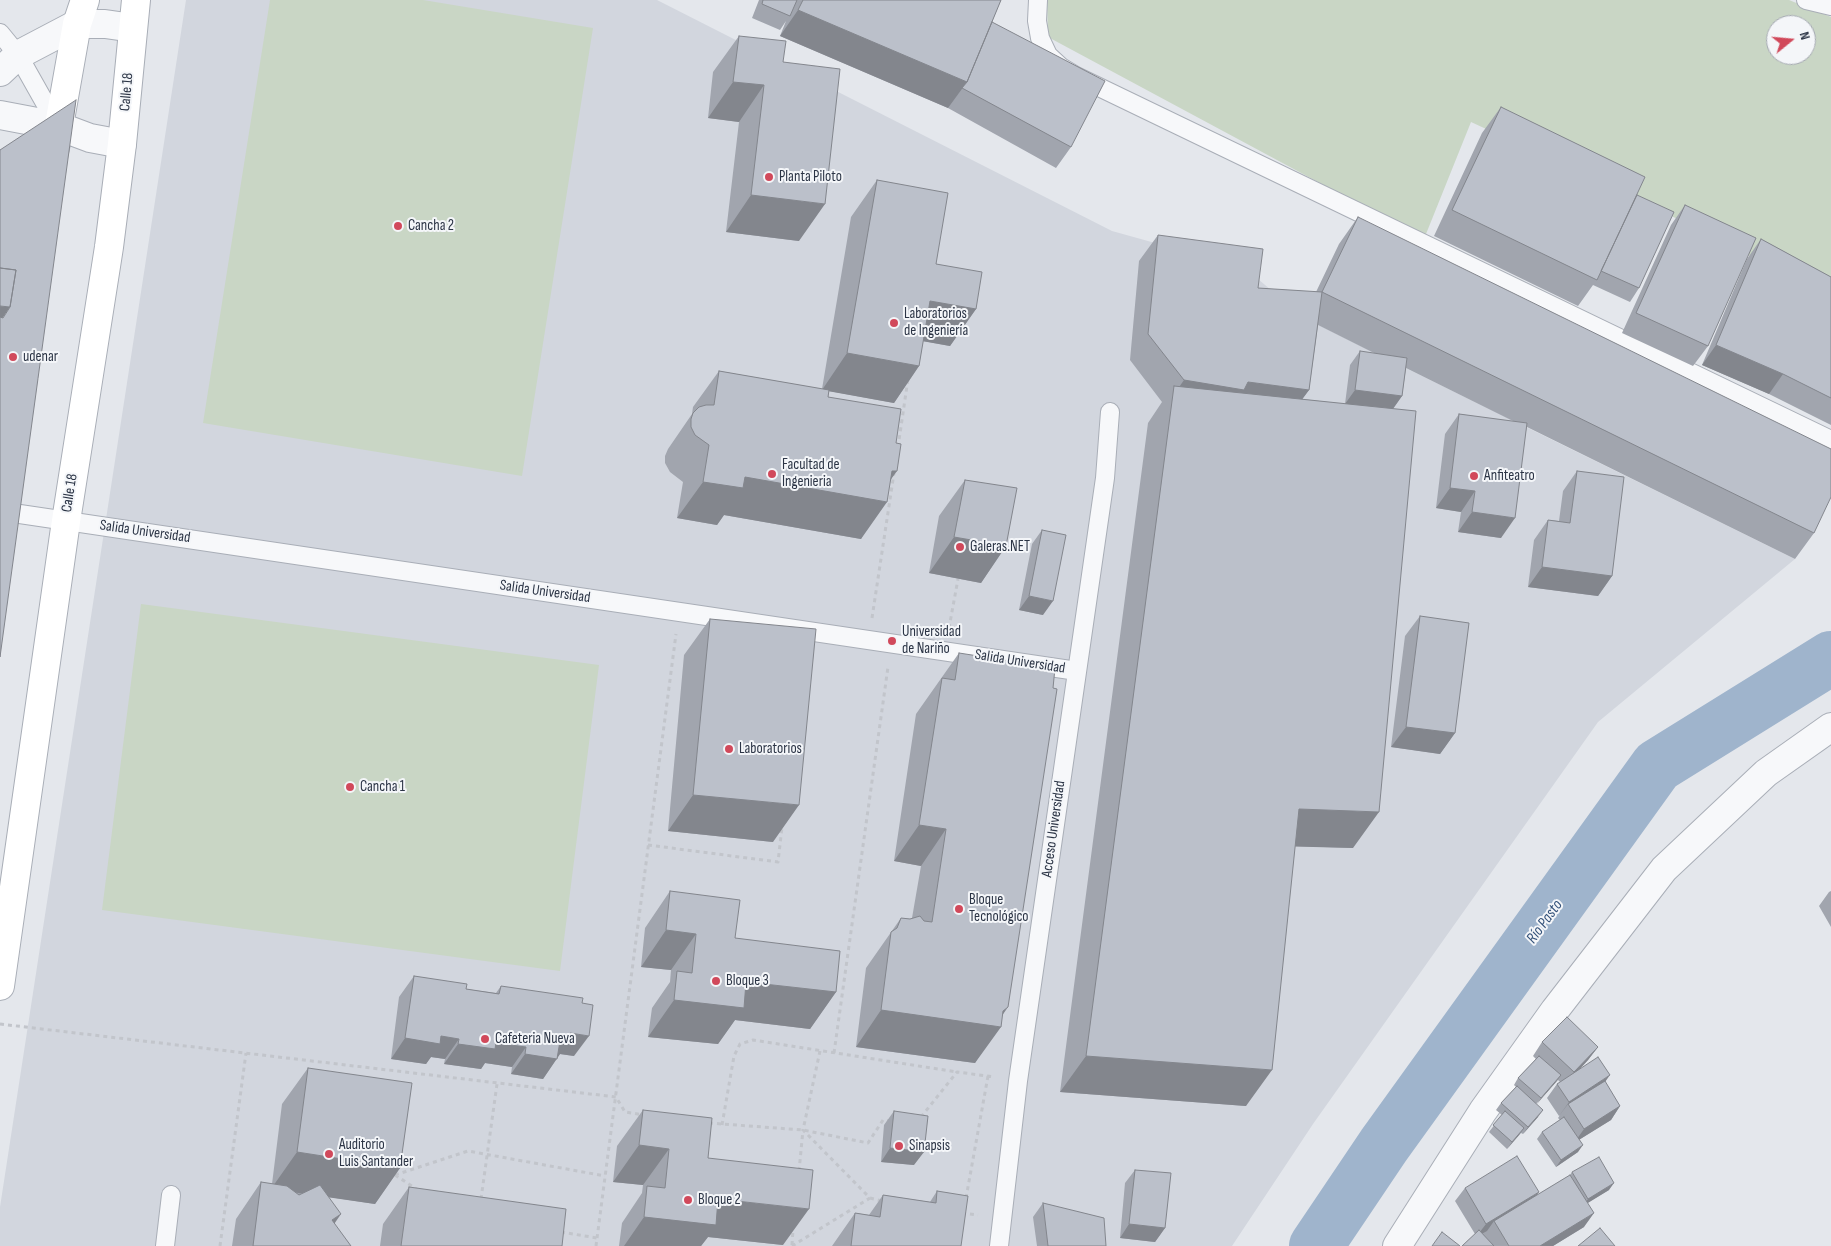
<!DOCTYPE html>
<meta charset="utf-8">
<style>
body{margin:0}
#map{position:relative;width:1831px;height:1246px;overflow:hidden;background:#e4e7ec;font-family:"Sofia Sans Condensed",sans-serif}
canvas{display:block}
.north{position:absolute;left:1766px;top:15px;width:50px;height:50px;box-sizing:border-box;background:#f4f6f9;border:1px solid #a4a8b1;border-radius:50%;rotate:73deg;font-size:14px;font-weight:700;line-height:20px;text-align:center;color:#2b3445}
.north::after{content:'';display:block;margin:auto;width:18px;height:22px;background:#d1495b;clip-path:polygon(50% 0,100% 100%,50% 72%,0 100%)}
</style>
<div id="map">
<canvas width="1831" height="1246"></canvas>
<div class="north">N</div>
</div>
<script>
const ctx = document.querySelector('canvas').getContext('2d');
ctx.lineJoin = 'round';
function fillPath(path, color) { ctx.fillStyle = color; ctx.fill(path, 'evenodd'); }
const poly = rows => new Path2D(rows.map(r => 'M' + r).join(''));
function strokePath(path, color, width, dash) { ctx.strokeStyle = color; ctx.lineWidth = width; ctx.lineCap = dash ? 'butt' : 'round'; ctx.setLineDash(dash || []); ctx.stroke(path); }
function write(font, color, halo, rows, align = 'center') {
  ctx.font = font + ' "Sofia Sans Condensed",sans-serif'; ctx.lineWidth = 4; ctx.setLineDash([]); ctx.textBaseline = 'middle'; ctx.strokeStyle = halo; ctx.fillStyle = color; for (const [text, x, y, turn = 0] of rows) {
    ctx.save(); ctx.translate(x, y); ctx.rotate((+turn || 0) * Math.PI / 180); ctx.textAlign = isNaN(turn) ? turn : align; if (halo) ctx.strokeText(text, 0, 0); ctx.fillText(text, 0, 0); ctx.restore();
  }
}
const built = poly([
 [186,0,657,0,1112,231,1245,268,1304,318,1795,559,1598,722,1313,1124,1232,1246,0,1246,0,1207]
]);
const green = poly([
 [270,0,423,0,593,28,522,476,203,423],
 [1047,0,1789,0,1831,17,1831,297,1638,199,1471,122,1424,239,1048,37],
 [1776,25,1806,25,1806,55,1776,55],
 [141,604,599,665,560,971,102,910]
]);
const river = poly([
 [1316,1246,1384,1145,1657,766,1831,658]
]);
const path = poly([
 [898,447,908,379],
 [872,618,894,473],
 [949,628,958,579],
 [648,845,778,862,782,827],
 [0,1024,616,1097,625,1112,644,1115],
 [834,1053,888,667],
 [921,1117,957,1072,995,1077],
 [709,1123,803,1130,868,1143,883,1120,890,1121],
 [722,1125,734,1056,740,1044,753,1040,957,1072],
 [799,1171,803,1130],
 [395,1175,468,1151,605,1176],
 [395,1175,418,1190],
 [870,1198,882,1201],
 [966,1198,988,1076],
 [481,1199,497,1084],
 [962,1213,978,1215],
 [561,1232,597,1238],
 [792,1245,793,1229],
 [220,1246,246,1053],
 [596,1246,676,634],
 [792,1246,870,1198,803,1130,820,1051]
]);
const lane = poly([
 [1038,0,1037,21,1040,38,1048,55,1061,67,1076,76,1831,440],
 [1806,0,1831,6],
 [0,33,18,55,58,126],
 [13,513,1077,671],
 [165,1246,171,1195],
 [999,1246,1018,1081,1105,478,1110,412]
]);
const street = poly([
 [0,72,18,55,77,24,105,24,133,28],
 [0,115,58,126,90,138,122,144],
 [1397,1246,1483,1111,1555,1010,1664,869,1766,773,1831,727]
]);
const secondary = poly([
 [55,148,77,24,85,0],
 [0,986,66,521,109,247,122,144,136,0]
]);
const wall = poly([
 [759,0,1001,0,992,22,1071,147,1056,168,948,108,780,36,786,21,780,30,752,18],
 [739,36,783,62,799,241,726,232,739,122,708,118,713,72],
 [1501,107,1637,195,1639,288,1630,302,1593,285,1578,306,1434,236,1482,133],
 [877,180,936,264,976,309,950,346,923,341,919,366,894,403,829,391,828,397,896,443,891,480,861,539,724,515,717,525,677,518,683,482,670,472,665,463,665,456,668,449,692,414,693,407,719,371,822,389,851,217],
 [1685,205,1708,346,1693,366,1622,333,1671,225],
 [1358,217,1814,533,1795,559,1527,427,1501,538,1458,532,1461,512,1436,508,1445,434,1459,414,1515,422,1406,368,1402,396,1393,409,1353,848,1295,846,1246,1106,1060,1092,1148,423,1162,402,1130,360,1139,261,1158,235,1258,288,1316,292,1339,244],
 [1318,325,1376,354,1360,351,1350,365,1345,404,1302,399,1309,390],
 [1761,239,1831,277,1831,425,1769,394,1702,365,1747,259],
 [1577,471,1612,576,1598,596,1528,587,1534,540,1548,520,1559,521,1563,491],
 [965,480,1006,546,981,583,929,573,939,516],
 [1042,530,1043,615,1019,610,1032,544],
 [1420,616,1455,733,1440,754,1391,747,1405,636],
 [710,619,773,842,668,831,684,655],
 [959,653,1002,1016,975,1063,856,1047,866,968,901,918,910,919,912,918,921,866,894,861,916,714],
 [670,891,735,938,836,992,810,1029,735,1020,718,1044,648,1037,652,1008,670,982,671,970,641,967,645,928],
 [1831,891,1831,927,1819,906,1829,892],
 [414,976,466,989,496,993,501,986,574,1056,560,1054,543,1079,511,1074,512,1067,485,1063,481,1069,444,1064,445,1059,431,1057,426,1064,391,1059,399,997],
 [1542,1042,1598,1047,1588,1060,1579,1070,1605,1082,1620,1106,1611,1120,1580,1139,1578,1152,1556,1167,1537,1139,1542,1132,1560,1120,1558,1118,1560,1115,1559,1116,1547,1098,1557,1084,1560,1082,1558,1080,1536,1104,1538,1117,1523,1134,1521,1133,1507,1149,1489,1132,1502,1115,1496,1110,1501,1103,1516,1087,1514,1085,1518,1078,1536,1059,1533,1056],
 [308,1068,400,1168,375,1204,329,1197,334,1224,351,1246,232,1246,236,1219,261,1182,272,1184,282,1104],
 [643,1110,708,1158,783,1245,708,1237,701,1246,619,1246,622,1223,642,1193,643,1185,613,1182,617,1146],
 [894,1111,914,1165,881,1162,884,1125],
 [1135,1170,1165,1228,1155,1242,1120,1238,1125,1183],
 [1572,1172,1609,1190,1587,1203,1584,1227,1553,1246,1462,1246,1475,1234,1455,1201,1465,1188,1536,1196,1570,1175],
 [409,1187,562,1246,380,1246,383,1224],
 [937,1191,961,1246,832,1246,855,1213,869,1215,883,1195,930,1202],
 [1043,1203,1106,1246,1037,1246,1033,1217]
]);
const shadedWall = poly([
 [798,10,967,82,948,108,780,36],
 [733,82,764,85,739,122,708,118],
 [751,195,825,204,799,241,726,232],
 [930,301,976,309,950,346,905,338],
 [0,306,10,307,0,322],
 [1716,345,1783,374,1769,394,1702,365],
 [847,353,919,366,894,403,822,390],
 [1184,380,1248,382,1309,390,1290,416,1173,396],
 [1355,390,1402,396,1392,410,1345,404],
 [892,471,897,471,876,500,887,502,861,539,724,515,717,525,677,518,703,482,745,477],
 [1450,488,1475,491,1461,512,1436,508],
 [1472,512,1515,518,1501,538,1458,532],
 [954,537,1006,546,981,583,929,573],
 [1542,567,1612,576,1598,596,1528,587],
 [1029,596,1053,601,1043,615,1019,610],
 [1406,727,1455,733,1440,754,1391,747],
 [693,795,799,805,773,842,668,831],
 [1299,809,1379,812,1353,848,1274,846],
 [919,825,946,829,921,866,894,861],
 [666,930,696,934,671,970,641,967],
 [746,982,836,992,810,1029,735,1020,718,1044,648,1037,674,1000],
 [1008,1007,995,1026,1001,1027,975,1063,856,1047,881,1010,1003,1011],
 [570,1033,589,1036,574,1056,560,1054,543,1079,511,1074,525,1054,560,1041],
 [441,1036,459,1039,445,1059,431,1057,426,1064,391,1059,405,1038],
 [496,1043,526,1047,512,1067,485,1063,481,1069,444,1064,458,1044],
 [1598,1047,1588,1060,1564,1086,1574,1072],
 [1086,1056,1272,1070,1246,1106,1060,1092],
 [1561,1075,1556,1082,1536,1105,1541,1098],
 [1610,1075,1600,1089,1568,1104,1559,1116,1569,1102],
 [1620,1106,1611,1120,1574,1143,1584,1129],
 [1543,1110,1538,1117,1523,1134,1528,1127],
 [1524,1128,1519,1135,1507,1149,1512,1142],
 [639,1145,669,1149,643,1185,613,1182],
 [1583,1145,1578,1152,1556,1167,1561,1160],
 [890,1148,924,1152,914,1165,881,1162],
 [297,1152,400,1168,375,1204,271,1189],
 [1614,1183,1609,1190,1583,1206,1588,1199],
 [1539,1192,1529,1206,1494,1221,1487,1231,1476,1237,1486,1224],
 [718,1199,809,1209,783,1245,708,1237,701,1246,624,1246,644,1217],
 [1594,1213,1584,1227,1553,1246,1540,1246],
 [341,1214,319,1246,332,1220],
 [1129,1224,1165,1228,1155,1242,1120,1238]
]);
const building = poly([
 [763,0,797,0,790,16,762,4,763,0],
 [803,0,1001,0,967,82,798,10,803,0],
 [992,22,1105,81,1071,147,962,88,967,82,992,22],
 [739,36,786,41,783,62,840,69,825,204,751,195,764,85,733,82,739,36],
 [76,100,0,657,0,317,3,318,10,307,16,270,0,268,0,150,76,100],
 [1501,107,1645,177,1597,280,1452,210,1501,107],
 [877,180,948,193,936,264,982,272,976,309,930,301,919,366,847,353,877,180],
 [1637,195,1674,212,1639,288,1601,271,1637,195],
 [1685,205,1756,238,1708,346,1636,313,1685,205],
 [1358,217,1831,449,1831,497,1814,533,1322,292,1309,390,1248,382,1244,390,1184,380,1148,334,1158,235,1263,249,1258,288,1322,292,1358,217],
 [1761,239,1831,277,1831,398,1783,374,1716,345,1761,239],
 [0,268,16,270,10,307,0,306,0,268],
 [1360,351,1407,358,1402,396,1355,390,1360,351],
 [719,371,829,390,828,397,901,409,896,443,901,444,897,471,892,471,887,502,745,477,743,488,703,482,709,445,695,435,691,427,691,419,693,413,699,407,706,405,714,405,719,371],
 [1174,386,1416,411,1379,812,1299,809,1272,1070,1086,1056,1174,386],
 [1459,414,1527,423,1515,518,1472,512,1475,491,1450,488,1459,414],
 [1577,471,1624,477,1612,576,1542,567,1548,520,1570,523,1577,471],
 [965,480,1017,488,1006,546,954,537,965,480],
 [1042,530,1066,535,1053,601,1029,596,1042,530],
 [1420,616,1469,623,1455,733,1406,727,1420,616],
 [710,619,816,629,799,805,693,795,710,619],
 [959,653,1055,668,1053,688,1057,689,1008,1007,1003,1011,1001,1027,881,1010,891,932,897,928,901,918,910,919,920,916,924,921,932,922,946,829,919,825,942,678,955,680,959,653],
 [670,891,740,900,735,938,840,951,836,992,746,982,744,1008,674,1000,677,971,692,973,696,934,666,930,670,891],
 [414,976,467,984,466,989,499,994,501,986,583,998,582,1003,593,1005,589,1036,570,1033,569,1042,560,1041,557,1059,525,1054,526,1047,496,1043,495,1049,458,1044,459,1039,441,1036,440,1044,405,1038,414,976],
 [1567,1017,1598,1047,1574,1072,1542,1042,1567,1017],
 [1539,1056,1561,1075,1541,1098,1518,1078,1539,1056],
 [1598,1057,1610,1075,1569,1102,1557,1084,1598,1057],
 [308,1068,412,1083,400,1168,297,1152,308,1068],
 [1605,1081,1620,1106,1584,1129,1568,1104,1605,1081],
 [1517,1086,1543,1110,1528,1127,1501,1103,1517,1086],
 [643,1110,712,1118,708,1158,813,1170,809,1209,718,1199,716,1225,644,1217,647,1186,665,1188,669,1149,639,1145,643,1110],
 [894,1111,928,1116,924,1152,890,1148,894,1111],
 [1505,1111,1524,1128,1512,1142,1493,1125,1505,1111],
 [1564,1117,1583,1145,1561,1160,1542,1132,1564,1117],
 [1517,1156,1539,1192,1486,1224,1465,1188,1517,1156],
 [1599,1157,1614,1183,1588,1199,1572,1172,1599,1157],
 [1135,1170,1171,1173,1165,1228,1129,1224,1135,1170],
 [1570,1175,1594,1213,1540,1246,1509,1246,1494,1221,1570,1175],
 [261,1182,287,1186,299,1195,320,1185,341,1214,332,1220,351,1246,253,1246,261,1182],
 [409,1187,566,1209,562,1246,401,1246,409,1187],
 [937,1191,968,1196,961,1246,851,1246,855,1213,880,1217,883,1195,936,1203,937,1191],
 [1043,1203,1104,1218,1106,1246,1048,1246,1043,1203],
 [1600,1228,1615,1246,1578,1246,1600,1228],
 [1479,1230,1494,1246,1462,1246,1479,1230],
 [1442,1232,1460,1246,1432,1246,1442,1232]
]);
const markers = [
 [769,177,5,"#d1495b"],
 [398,226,5,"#d1495b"],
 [894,323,5,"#d1495b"],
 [13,357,5,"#d1495b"],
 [772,474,5,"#d1495b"],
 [1474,476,5,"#d1495b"],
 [960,547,5,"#d1495b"],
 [892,641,5,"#d1495b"],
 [729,749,5,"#d1495b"],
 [350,787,5,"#d1495b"],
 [959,909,5,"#d1495b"],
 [716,981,5,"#d1495b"],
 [485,1039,5,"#d1495b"],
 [899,1146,5,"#d1495b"],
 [329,1154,5,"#d1495b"],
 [688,1200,5,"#d1495b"]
];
const streetNames = [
 ["Calle 18",127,92,-85],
 ["Calle 18",70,493,-81],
 ["Salida Universidad",145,532,8],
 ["Salida Universidad",545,592,8],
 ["Salida Universidad",1020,662,9],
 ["Acceso Universidad",1054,829,-82]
];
const poiNames = [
 ["Planta Piloto",779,177],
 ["Cancha 2",408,226],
 ["Laboratorios",904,314],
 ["de Ingeniería",904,331],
 ["udenar",23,357],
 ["Facultad de",782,465],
 ["Ingenieria",782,482],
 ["Anfiteatro",1484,476],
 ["Galeras.NET",970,547],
 ["Universidad",902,632],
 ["de Nariño",902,649],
 ["Laboratorios",739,749],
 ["Cancha 1",360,787],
 ["Bloque",969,900],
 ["Tecnológico",969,917],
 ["Bloque 3",726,981],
 ["Cafeteria Nueva",495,1039],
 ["Auditorio",339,1145],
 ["Luis Santander",339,1162],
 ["Sinapsis",909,1146],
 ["Bloque 2",698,1200]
];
const waterNames = [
 ["Río Pasto",1545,922,-54]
];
fillPath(built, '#d2d6de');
fillPath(green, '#c9d6c5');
strokePath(river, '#9fb4cc', 54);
strokePath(lane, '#a9aeb7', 20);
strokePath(street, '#a9aeb7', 30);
strokePath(secondary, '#a9aeb7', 30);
strokePath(path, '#c2c5cb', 3, [4, 4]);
strokePath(lane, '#f7f8fa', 18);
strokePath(street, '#f7f8fa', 28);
strokePath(secondary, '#fff', 28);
fillPath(wall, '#a1a5ae');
fillPath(shadedWall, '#83868d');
fillPath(building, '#bbc0ca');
strokePath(building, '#83868d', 1);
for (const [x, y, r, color] of markers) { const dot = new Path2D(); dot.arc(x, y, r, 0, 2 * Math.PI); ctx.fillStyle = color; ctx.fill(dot); strokePath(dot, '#f4f6f9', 2); }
write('15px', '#2b3445', '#f4f6f9', streetNames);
write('15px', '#2b3445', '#f4f6f9', poiNames, 'left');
write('italic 16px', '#34527a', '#f4f6f9', waterNames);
</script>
